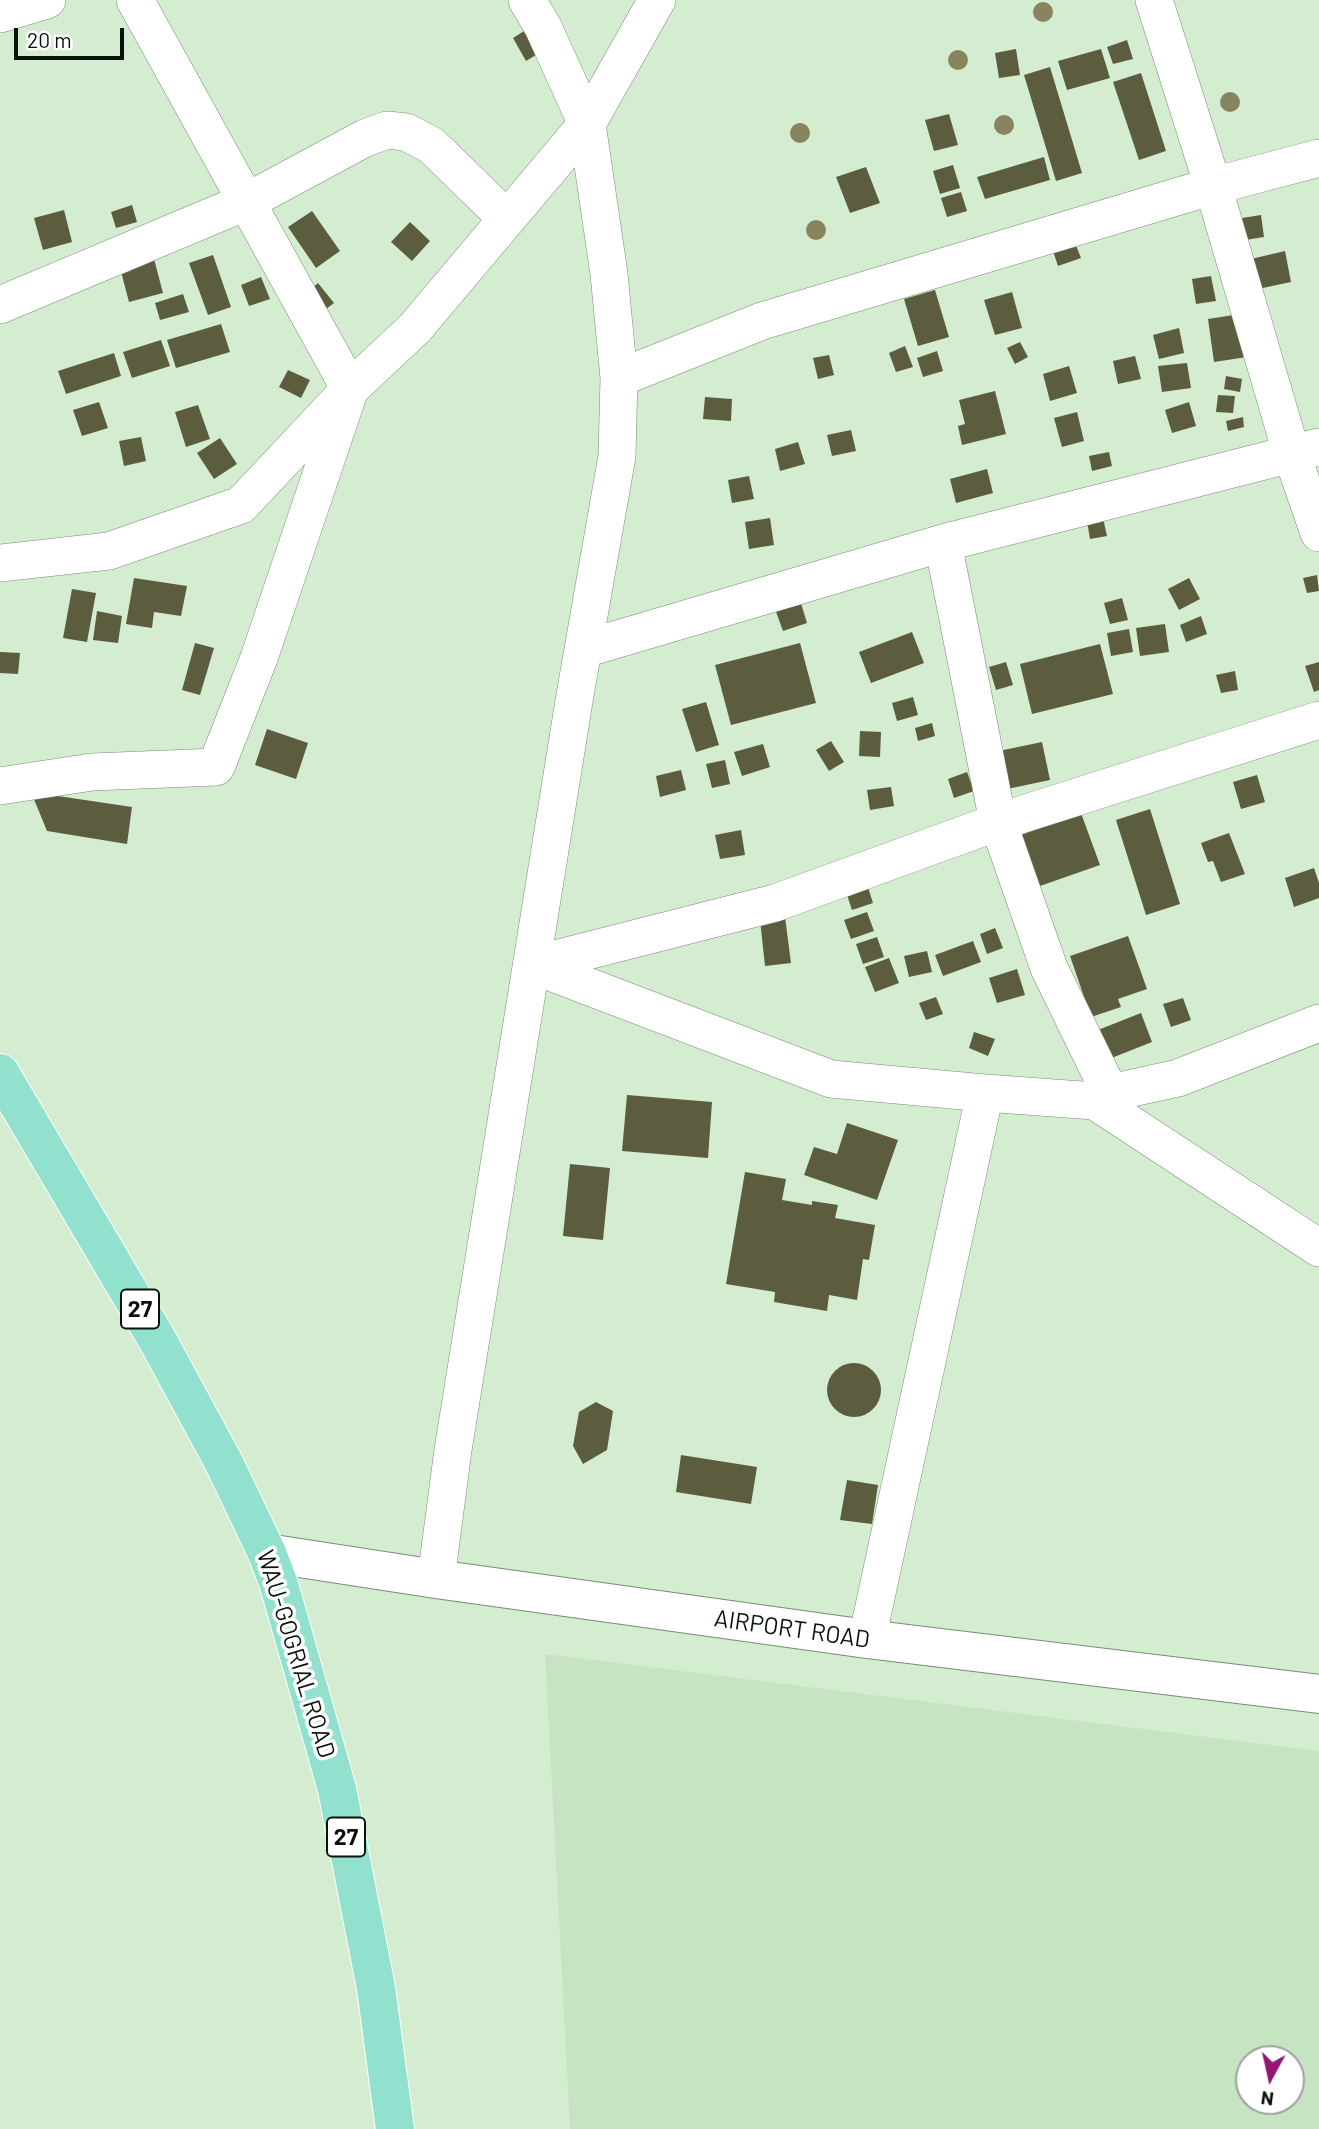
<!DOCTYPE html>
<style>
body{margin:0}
#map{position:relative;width:1319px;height:2129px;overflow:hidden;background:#d4ecd0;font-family:Barlow,sans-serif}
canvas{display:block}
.north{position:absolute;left:1235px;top:2045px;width:70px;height:70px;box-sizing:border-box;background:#fff;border:2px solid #9da19d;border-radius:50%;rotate:188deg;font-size:19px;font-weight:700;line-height:28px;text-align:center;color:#0a1309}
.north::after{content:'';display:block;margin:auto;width:24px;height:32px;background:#941773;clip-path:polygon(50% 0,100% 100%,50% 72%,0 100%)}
.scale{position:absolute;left:14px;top:28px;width:110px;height:32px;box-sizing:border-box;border:4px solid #0a1309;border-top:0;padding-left:9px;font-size:21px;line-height:24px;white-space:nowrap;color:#0a1309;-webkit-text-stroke:5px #fff;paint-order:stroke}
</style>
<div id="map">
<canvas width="1319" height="2129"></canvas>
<div class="north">N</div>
<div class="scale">20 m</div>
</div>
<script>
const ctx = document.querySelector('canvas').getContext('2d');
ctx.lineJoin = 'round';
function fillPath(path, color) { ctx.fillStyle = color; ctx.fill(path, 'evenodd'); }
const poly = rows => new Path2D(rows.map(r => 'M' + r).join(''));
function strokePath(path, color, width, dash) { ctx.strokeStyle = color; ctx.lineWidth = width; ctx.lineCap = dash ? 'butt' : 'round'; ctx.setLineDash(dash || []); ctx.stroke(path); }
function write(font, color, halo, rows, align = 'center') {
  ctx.font = font + ' Barlow,sans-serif'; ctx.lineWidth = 7; ctx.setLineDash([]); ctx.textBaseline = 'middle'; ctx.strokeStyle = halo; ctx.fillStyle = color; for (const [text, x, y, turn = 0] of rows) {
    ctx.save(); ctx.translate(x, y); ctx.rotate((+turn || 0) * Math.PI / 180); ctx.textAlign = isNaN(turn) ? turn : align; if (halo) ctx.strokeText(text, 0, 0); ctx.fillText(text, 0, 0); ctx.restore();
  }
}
const built = poly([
 [545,1654,1319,1751,1319,2129,570,2129],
 [1249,2059,1291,2059,1291,2101,1249,2101]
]);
const building = poly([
 [532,26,546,49,526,61,513,38],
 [1127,40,1133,59,1113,64,1107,47],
 [1016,49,1020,75,999,78,995,53],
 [1101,49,1110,78,1067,90,1058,61],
 [1050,67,1082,173,1056,181,1024,75],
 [1141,73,1166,151,1139,160,1113,82],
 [949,114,958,145,934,151,925,120],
 [1044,157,1050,180,985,199,977,177],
 [953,165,960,188,940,194,933,171],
 [866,167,880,203,850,213,836,177],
 [961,192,967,211,947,217,941,198],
 [132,205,137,222,116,228,111,212],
 [64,210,72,242,43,250,34,218],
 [312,211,340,251,316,268,288,227],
 [1261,215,1264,237,1245,240,1242,218],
 [410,222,430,241,412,261,391,242],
 [1073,238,1081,258,1058,266,1051,245],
 [1285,251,1291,282,1258,289,1251,259],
 [213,255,231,307,208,315,189,263],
 [154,259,163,293,129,302,120,268],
 [1211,276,1216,301,1196,304,1192,279],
 [261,277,270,299,249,306,241,285],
 [318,283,334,303,326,309,310,290],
 [935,290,949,337,918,346,904,299],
 [1012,292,1022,328,995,335,984,300],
 [183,294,189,312,160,320,155,303],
 [1240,314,1247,357,1214,362,1208,319],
 [221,324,230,352,176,368,167,340],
 [1179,328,1184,353,1159,359,1153,335],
 [161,340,170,366,132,378,123,352],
 [1020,342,1028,357,1015,364,1007,348],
 [905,346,913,367,896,372,889,353],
 [937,351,943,371,923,377,917,358],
 [114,353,121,376,66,394,58,371],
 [829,355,834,375,818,379,813,358],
 [1135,356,1141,379,1118,384,1113,361],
 [1187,363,1191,388,1162,392,1158,366],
 [1069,366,1077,393,1050,401,1043,374],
 [288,370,310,380,301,398,279,387],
 [1226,376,1242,379,1240,392,1224,389],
 [995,391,1006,434,962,445,958,426,965,424,959,400],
 [1218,395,1235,396,1233,413,1216,412],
 [705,397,732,399,731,421,703,419],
 [99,402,108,428,82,436,73,410],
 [1189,402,1196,426,1172,433,1165,410],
 [198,405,210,439,186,447,175,412],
 [1077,412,1084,441,1062,447,1054,418],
 [1243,417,1244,427,1228,431,1226,421],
 [851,430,856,451,832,456,827,435],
 [141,437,146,461,124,466,119,441],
 [220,438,237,464,214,479,197,453],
 [798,442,805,464,780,471,775,449],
 [1109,452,1112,466,1092,471,1089,456],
 [987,469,993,493,956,503,950,479],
 [749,476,754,499,732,503,728,480],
 [770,518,774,545,749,549,745,522],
 [1103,518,1107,536,1090,539,1087,521],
 [1317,575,1319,591,1307,593,1303,578],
 [134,578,187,586,181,616,154,612,152,628,126,624],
 [1189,578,1200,599,1179,610,1168,589],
 [72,589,96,593,87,642,63,638],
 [1122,598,1128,620,1110,624,1104,603],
 [800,600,807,623,783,631,775,609],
 [97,611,122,616,118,643,93,640],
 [1201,616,1207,634,1186,642,1180,625],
 [1165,624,1169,652,1140,656,1136,628],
 [1129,629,1133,652,1111,656,1107,633],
 [912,632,924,663,871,683,859,652],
 [195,643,214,648,200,695,182,690],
 [800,643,816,703,731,725,715,665],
 [1100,644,1113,694,1032,714,1020,664],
 [0,652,20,653,18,674,0,673],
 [1006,662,1013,685,996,690,989,667],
 [1319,662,1319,690,1314,692,1305,666],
 [1235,671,1238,690,1221,693,1216,675],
 [913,697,918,715,897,721,892,703],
 [706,702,719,745,696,752,682,709],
 [932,723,935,736,918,741,915,728],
 [267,729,308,743,296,779,255,765],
 [860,731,881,732,880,757,859,756],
 [831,741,844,762,829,771,816,750],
 [1042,742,1050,780,1007,789,999,751],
 [763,744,770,767,742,776,734,752],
 [725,760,730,784,712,788,706,764],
 [681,770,686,790,660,797,656,776],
 [967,772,974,791,954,798,948,779],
 [1257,775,1265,802,1241,809,1233,782],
 [891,787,894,806,870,810,867,790],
 [31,792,132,807,127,844,47,831],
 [1150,809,1180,904,1146,915,1116,820],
 [1081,813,1100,865,1040,886,1021,835],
 [741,830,745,855,720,859,715,835],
 [1229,833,1245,874,1221,882,1213,861,1208,862,1201,843],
 [1314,868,1319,883,1319,898,1294,907,1285,878],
 [867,884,873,903,852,910,846,892],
 [867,912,874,931,851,939,844,920],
 [785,917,791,963,765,966,760,920],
 [995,928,1003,948,987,954,980,934],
 [1128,936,1147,989,1118,999,1121,1007,1091,1017,1070,956],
 [877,937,884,957,863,964,856,944],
 [973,941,981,962,943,976,935,955],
 [927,951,932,972,909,977,904,956],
 [889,958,899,983,875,992,865,967],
 [1017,969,1025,995,997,1003,989,978],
 [936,997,943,1014,926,1020,919,1003],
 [1183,998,1191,1020,1171,1027,1163,1004],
 [1141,1013,1152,1042,1109,1059,1098,1030],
 [974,1032,995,1039,988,1056,969,1048],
 [627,1095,712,1102,708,1158,622,1151],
 [847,1123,898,1140,877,1200,804,1175,814,1147,837,1154],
 [570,1164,610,1168,603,1240,563,1236],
 [745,1172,786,1179,782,1200,812,1205,812,1201,838,1205,835,1218,875,1225,869,1260,863,1259,857,1300,829,1295,827,1311,774,1302,775,1292,726,1284],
 '827 1390a27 27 0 1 1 54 0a27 27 0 1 1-54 0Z',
 [596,1402,613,1411,607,1450,583,1464,573,1446,579,1412],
 [681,1455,757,1467,751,1504,676,1492],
 [847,1480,878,1485,872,1524,840,1520]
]);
const minor = poly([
 [1154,0,1213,186,1292,455,1319,533],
 [0,14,47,0],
 [0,305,248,201,365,138,387,130,406,132,431,145,507,219],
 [619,378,762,321,1213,186,1319,158],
 [943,543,998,822,1049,968,1110,1093],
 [0,563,109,551,241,505,350,389,135,0],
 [584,649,943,543,1319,447],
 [0,786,92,772,216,767,259,658,350,389,415,328,587,124,657,0],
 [532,965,775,903,998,822,1319,720],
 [532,965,831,1079,985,1093,1095,1101,1110,1093,1178,1078,1319,1023],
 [1095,1101,1319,1248],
 [436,1579,453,1450,575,695,617,456,619,378,609,274,587,124,543,27,527,0],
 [867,1639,985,1093]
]);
const tertiary = poly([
 [267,1553,436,1579,867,1639,1319,1694]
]);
const primary = poly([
 [0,1073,158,1341,224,1463,267,1553,279,1585,337,1789,376,1988,395,2129]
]);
const trees = [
 [1043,12],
 [958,60],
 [1230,102],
 [1004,125],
 [800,133],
 [816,230]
];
const shields = [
 [140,1309,38],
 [346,1837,38]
];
const shieldNames = [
 ["27",140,1309],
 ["27",346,1837]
];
const streetNames = [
 ["AIRPORT ROAD",792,1629,8],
 ["WAU-GOGRIAL ROAD",296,1654,73]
];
fillPath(built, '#c6e4c2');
fillPath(building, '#5c5d3f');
strokePath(minor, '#778e74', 38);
strokePath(tertiary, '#778e74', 40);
strokePath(primary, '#fff', 40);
strokePath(minor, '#fff', 37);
strokePath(tertiary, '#fff', 38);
strokePath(primary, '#91e1ce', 38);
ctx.fillStyle = '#87845e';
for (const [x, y] of trees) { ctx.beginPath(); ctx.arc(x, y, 10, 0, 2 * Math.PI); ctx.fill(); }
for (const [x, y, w] of shields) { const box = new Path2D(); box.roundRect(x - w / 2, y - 19.5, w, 39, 5); ctx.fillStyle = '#fff'; ctx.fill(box); strokePath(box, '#0a1309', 2); }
write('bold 23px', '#0a1309', null, shieldNames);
write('24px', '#0a1309', '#fff', streetNames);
</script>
